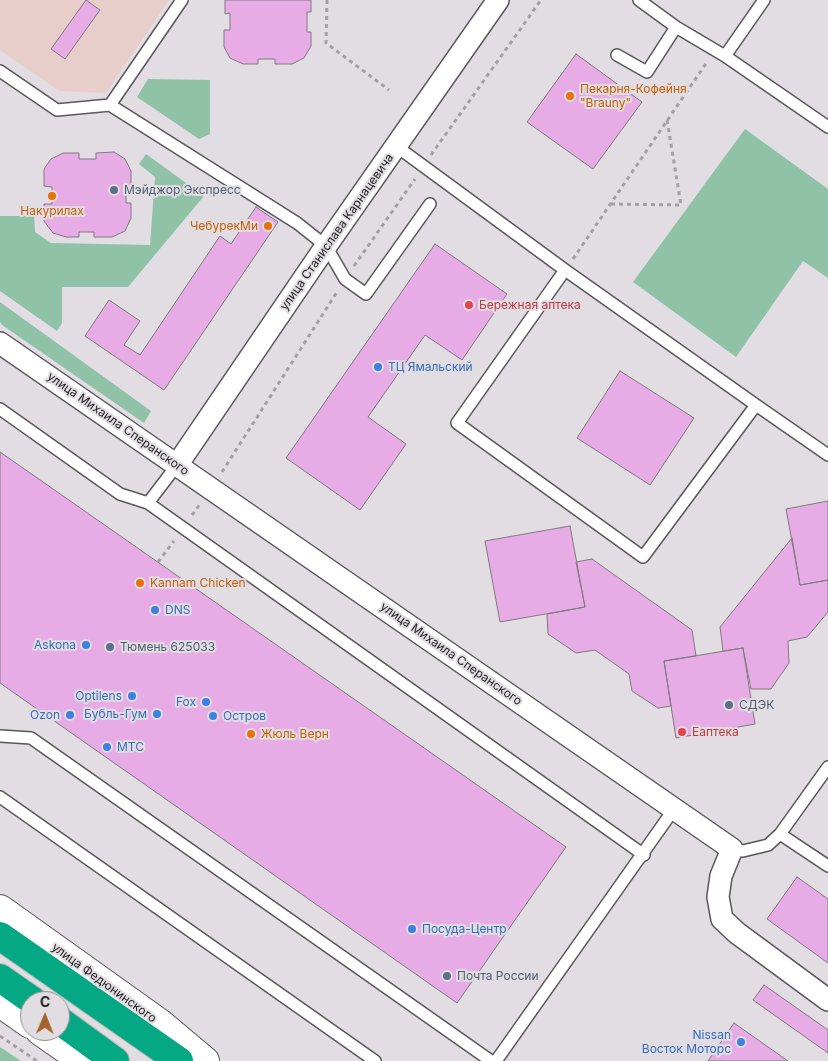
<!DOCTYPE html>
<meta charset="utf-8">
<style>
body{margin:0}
#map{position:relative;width:828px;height:1061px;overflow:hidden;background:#e2dde2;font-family:Inter,sans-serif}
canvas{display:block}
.north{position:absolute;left:20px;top:991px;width:50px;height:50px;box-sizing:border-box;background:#e2dde2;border:1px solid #949194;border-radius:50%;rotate:1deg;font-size:14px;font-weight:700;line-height:20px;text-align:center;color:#201e20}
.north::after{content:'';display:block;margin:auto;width:18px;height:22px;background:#a4632d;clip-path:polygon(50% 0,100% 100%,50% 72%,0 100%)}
</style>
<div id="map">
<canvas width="828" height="1061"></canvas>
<div class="north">С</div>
</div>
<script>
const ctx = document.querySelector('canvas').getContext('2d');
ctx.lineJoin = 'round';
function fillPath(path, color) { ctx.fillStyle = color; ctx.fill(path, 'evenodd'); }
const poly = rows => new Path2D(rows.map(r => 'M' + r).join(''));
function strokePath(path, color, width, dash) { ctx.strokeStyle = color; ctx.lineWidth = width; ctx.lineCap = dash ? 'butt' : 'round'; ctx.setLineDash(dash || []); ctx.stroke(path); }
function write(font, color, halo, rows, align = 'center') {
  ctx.font = font + ' Inter,sans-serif'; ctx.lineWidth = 4; ctx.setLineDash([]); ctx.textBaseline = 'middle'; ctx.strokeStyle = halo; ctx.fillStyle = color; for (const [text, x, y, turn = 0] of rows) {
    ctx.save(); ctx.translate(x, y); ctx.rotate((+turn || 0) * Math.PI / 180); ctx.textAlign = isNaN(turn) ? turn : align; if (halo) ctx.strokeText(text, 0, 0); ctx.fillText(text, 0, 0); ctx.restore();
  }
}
const education = poly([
 [0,0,169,0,106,93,59,91,0,50]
]);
const green = poly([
 [148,79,210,80,210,134,199,139,137,97],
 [745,129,828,189,828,278,803,261,736,357,633,282],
 [146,154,204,196,128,287,62,287,62,323,57,331,0,291,0,216,34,216,35,232,51,243,150,245,155,177,139,164],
 [0,302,151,411,144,423,2,325,0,322],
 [0,1047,21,1061,0,1061]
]);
const building = poly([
 [86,0,100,10,65,59,51,49,86,0],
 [225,0,311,0,311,12,307,12,307,32,311,32,311,46,304,58,292,64,275,64,275,59,258,59,258,64,243,64,230,58,224,47,224,30,230,30,230,13,225,14,225,0],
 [576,54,642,102,593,169,527,122,576,54],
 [114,152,125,159,131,171,131,188,126,188,126,203,131,203,131,218,125,231,112,237,94,237,94,232,79,232,79,237,66,237,53,233,44,221,44,204,52,204,52,187,44,186,44,169,51,159,63,153,79,153,79,159,96,159,96,153,114,152],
 [256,207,278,222,164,390,85,336,109,300,140,321,124,345,140,355,220,236,231,244,256,207],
 [435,244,507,294,462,360,425,335,368,417,406,444,360,510,286,458,435,244],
 [620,371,694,418,650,485,577,438,620,371],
 [0,452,566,847,457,1003,0,683,0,452],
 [828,501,828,580,800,585,786,509,828,501],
 [570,526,585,607,500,622,485,541,570,526],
 [792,538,800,585,828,580,828,612,807,637,788,641,789,663,771,689,751,689,743,648,723,651,720,627,792,538],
 [592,559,692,630,696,656,664,661,671,706,658,708,632,691,629,674,595,650,576,653,548,634,547,614,585,607,576,562,592,559],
 [743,648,755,724,676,738,664,661,743,648],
 [797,877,828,899,828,963,767,919,797,877],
 [764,985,828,1030,828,1053,753,1000,764,985],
 [734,1023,788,1061,708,1061,734,1023]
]);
const path = poly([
 [327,0,326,43,389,90],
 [431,155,541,0],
 [611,204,681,205,667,120],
 [573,259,707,62],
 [354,266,415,179],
 [222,472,337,292],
 [192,515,200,504],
 [158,562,174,541],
 [0,1036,37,1061]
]);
const lane = poly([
 [639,0,676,27,725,56,828,127],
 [617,55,647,72,676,27],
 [725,56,764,0],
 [0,71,57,110,110,105,182,0],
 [110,105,297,223,326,246,345,279,366,294,430,204],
 [396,146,565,270,457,423,643,557,756,405,828,455],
 [565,270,756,405],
 [0,409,120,494,148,503,644,855],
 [148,503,177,465],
 [0,736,31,738,491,1061],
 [0,797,375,1061],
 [780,834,828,866],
 [732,849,743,851,768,845,780,834,828,767],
 [496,1061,674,809]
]);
const street = poly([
 [0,343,732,849,721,876,718,897,722,919,737,933,828,1000],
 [177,465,326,246,498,0]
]);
const secondary = poly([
 [0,909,161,1024,205,1061],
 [0,1003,30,1024],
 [40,1031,83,1061]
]);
const highway = poly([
 [0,936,179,1061],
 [0,978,33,1001],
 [60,1021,115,1061]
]);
const markers = [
 [570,96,5,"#e8710a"],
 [114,190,5,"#5c6f8a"],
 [52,196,5,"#e8710a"],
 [268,226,5,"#e8710a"],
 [469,305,5,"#e0444e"],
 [378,367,5,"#3f7fe0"],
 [140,583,5,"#e8710a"],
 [155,610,5,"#3f7fe0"],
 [86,645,5,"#3f7fe0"],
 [110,647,5,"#5c6f8a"],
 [132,696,5,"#3f7fe0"],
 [206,702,5,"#3f7fe0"],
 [729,705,5,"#5c6f8a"],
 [157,714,5,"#3f7fe0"],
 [70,715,5,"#3f7fe0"],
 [213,716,5,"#3f7fe0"],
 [682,732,5,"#e0444e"],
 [251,734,5,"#e8710a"],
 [107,747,5,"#3f7fe0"],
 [412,929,5,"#3f7fe0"],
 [447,976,5,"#5c6f8a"],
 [741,1042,5,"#3f7fe0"]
];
const foodNames = [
 ["Пекарня-Кофейня",580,89],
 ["\"Brauny\"",580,103],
 ["Накурилах",52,211,"center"],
 ["ЧебурекМи",258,226,"right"],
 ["Kannam Chicken",150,583],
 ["Жюль Верн",261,734]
];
const serviceNames = [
 ["Мэйджор Экспресс",124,190],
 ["Тюмень 625033",120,647],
 ["СДЭК",739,705],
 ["Почта России",457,976]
];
const streetNames = [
 ["улица Станислава Карнацевича",337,232,-55],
 ["улица Михаила Сперанского",118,424,35],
 ["улица Михаила Сперанского",451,654,35],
 ["улица Федюнинского",104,983,36]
];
const healthNames = [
 ["Бережная аптека",479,305],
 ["Еаптека",692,732]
];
const shopNames = [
 ["ТЦ Ямальский",388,367,"left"],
 ["DNS",165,610,"left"],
 ["Askona",76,645],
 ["Optilens",122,696],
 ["Fox",196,702],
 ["Бубль-Гум",147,714],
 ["Ozon",60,715],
 ["Остров",223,716,"left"],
 ["МТС",117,747,"left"],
 ["Посуда-Центр",422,929,"left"],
 ["Nissan",731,1035],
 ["Восток Моторс",731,1049]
];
fillPath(education, '#e8ceca');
fillPath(green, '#8fc2a7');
fillPath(building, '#e7ace5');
strokePath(building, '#7f7a7e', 1);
strokePath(lane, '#5a565a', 14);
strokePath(street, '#5a565a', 24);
strokePath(secondary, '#5a565a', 30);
strokePath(highway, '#bcbcbc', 30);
strokePath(path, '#a4a0a4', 3, [4, 4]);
strokePath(lane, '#fff', 11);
strokePath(street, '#fff', 21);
strokePath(secondary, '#fff', 28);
strokePath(highway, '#05a885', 28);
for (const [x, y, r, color] of markers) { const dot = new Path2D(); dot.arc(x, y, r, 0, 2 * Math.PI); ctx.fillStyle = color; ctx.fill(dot); strokePath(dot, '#e2dde2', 2); }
write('12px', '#c56008', '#e2dde2', foodNames, 'left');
write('12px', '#4e5e75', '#e2dde2', serviceNames, 'left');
write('12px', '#201e20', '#e2dde2', streetNames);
write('12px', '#be3a42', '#e2dde2', healthNames, 'left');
write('12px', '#366cbe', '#e2dde2', shopNames, 'right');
</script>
